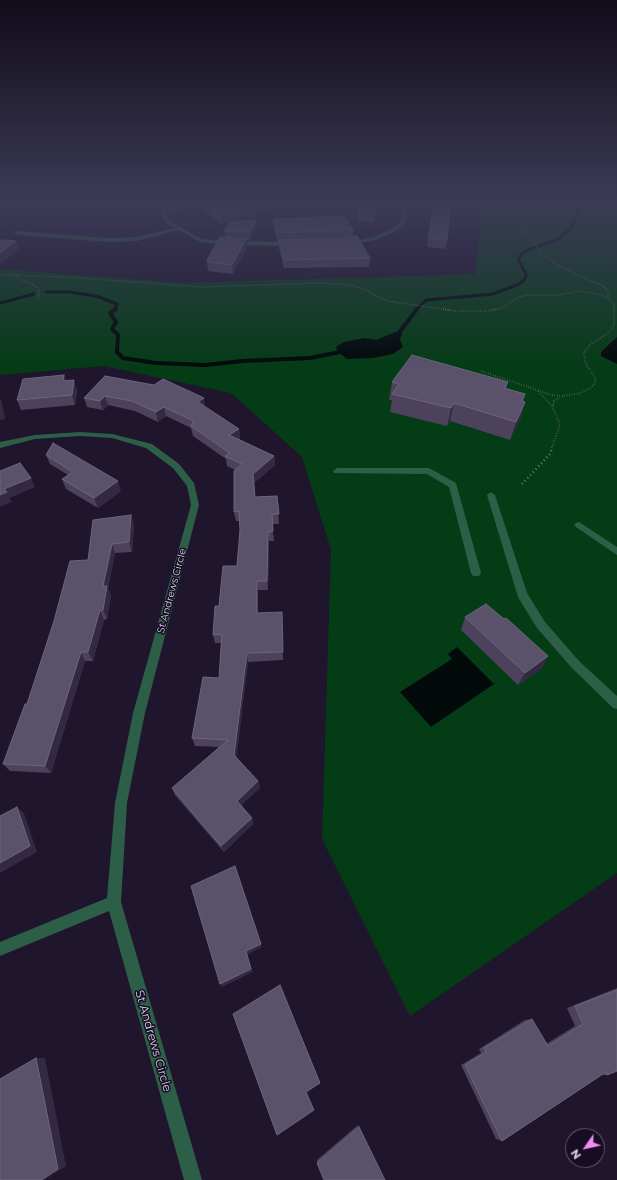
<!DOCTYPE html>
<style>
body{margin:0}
#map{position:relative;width:617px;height:1180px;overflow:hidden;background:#1f152d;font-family:Montserrat,sans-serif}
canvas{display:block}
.north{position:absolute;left:565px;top:1128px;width:40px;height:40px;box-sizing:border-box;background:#160c23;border:1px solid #635b6f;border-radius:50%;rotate:236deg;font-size:11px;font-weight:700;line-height:16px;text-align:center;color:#d7d1e2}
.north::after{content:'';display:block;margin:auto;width:14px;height:18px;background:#f28af3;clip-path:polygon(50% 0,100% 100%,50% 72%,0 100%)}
</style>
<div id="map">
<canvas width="617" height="1180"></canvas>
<div class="north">N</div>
</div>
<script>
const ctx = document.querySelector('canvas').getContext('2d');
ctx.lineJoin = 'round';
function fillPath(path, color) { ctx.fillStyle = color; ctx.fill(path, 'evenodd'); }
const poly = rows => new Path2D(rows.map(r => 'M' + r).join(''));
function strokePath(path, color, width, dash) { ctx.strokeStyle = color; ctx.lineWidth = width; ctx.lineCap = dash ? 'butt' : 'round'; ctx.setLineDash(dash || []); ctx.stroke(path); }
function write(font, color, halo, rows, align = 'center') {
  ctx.font = font + ' Montserrat,sans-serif'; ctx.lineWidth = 3; ctx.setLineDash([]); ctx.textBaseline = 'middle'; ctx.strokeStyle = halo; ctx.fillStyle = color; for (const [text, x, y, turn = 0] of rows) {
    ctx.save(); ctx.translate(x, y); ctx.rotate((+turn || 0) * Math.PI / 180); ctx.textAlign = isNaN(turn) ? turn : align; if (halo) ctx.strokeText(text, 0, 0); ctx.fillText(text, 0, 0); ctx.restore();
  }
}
const green = poly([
 [483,203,617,203,617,873,410,1016,322,839,331,550,302,457,231,393,104,366,0,375,0,269,185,283,475,274]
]);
const water = poly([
 [398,331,402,334,400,339,403,347,393,354,373,358,347,359,338,352,336,347,344,342,365,338,376,340],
 [617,337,617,364,601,356,601,352],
 [457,647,494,684,431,727,400,692,452,659,448,654]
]);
const streamFar1 = poly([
 [46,292,70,292,96,296,117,304,114,310],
 [0,303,34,294],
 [416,310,426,300,493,294,519,284,525,279,526,274,518,259,524,252,530,249,557,240,572,227,581,203]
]);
const stream = poly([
 [116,309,110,313,116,322,112,329,118,335,117,352,123,358,156,363,205,365,243,361,310,358,345,351],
 [395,338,417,309]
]);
const pathFar2 = poly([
 [533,203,535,208,533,217,521,228,535,242,540,254,567,270,603,286,608,291,608,298],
 [0,275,9,275],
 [10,275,81,278,202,287,319,283,342,284,362,288,382,299,393,302,450,310],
 [14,276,37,287,39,290,38,301],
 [492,310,502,308,517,298,527,295,560,295,579,291,598,294,608,298,614,305,614,310]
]);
const pathFar1 = poly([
 [443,309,455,311,489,311,496,309],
 [481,371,552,395,563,396,581,393,593,386,596,380,585,362,584,352,590,345,608,333,614,325,614,309],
 [538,391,552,406,560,425,551,450],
 [553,406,554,401,560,397]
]);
const path = poly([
 [522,484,550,454,552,449]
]);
const service = poly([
 [337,468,429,468,456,483,481,573,479,576,473,576,471,573,449,487,427,474,334,473,333,471,337,468],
 [491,492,495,495,527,593,545,622,579,661,617,696,617,709,613,708,571,667,537,628,518,597,487,495,491,492],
 [579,522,617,547,617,555,576,527,574,525,576,523,579,522]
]);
const minor = poly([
 [157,203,161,203,164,208,219,203,201,207,165,211,170,221,201,239,226,241,292,242,295,244,292,246,226,245,200,242,179,230,137,241,109,242,17,235,14,233,17,231,109,238,137,237,175,228,166,223,157,203],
 [404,203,408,203,405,224,394,232,375,240,346,245,343,243,374,237,390,230,400,223,404,203],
 [80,432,112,434,152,444,179,464,194,483,199,505,145,713,127,803,121,902,202,1180,184,1180,109,911,0,956,0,942,107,898,115,803,133,713,191,505,187,486,173,468,146,448,112,438,80,436,35,439,0,448,0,442,35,435,80,432]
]);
const wall = poly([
 [194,203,299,203,270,210,268,206,266,211,238,218,238,221,235,221,256,220,257,228,250,240,246,240,247,247,233,274,208,271,207,260,225,237,224,231,229,222,222,224,201,208,201,203,195,204],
 [377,203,373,222,358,221,358,213],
 [432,203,451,203,446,249,427,247,432,213,430,213],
 [273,219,353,230,353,237,370,258,369,267,284,268,279,248,279,241,277,241,274,227],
 [64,375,66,381,77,390,75,405,21,410,17,400],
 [105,376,205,407,239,429,240,438,239,439,274,456,275,465,254,483,255,497,277,496,279,524,272,524,274,541,269,541,268,590,258,590,258,613,282,621,283,660,248,662,236,758,258,781,260,788,241,805,252,818,253,824,224,852,175,795,172,788,219,747,195,746,192,738,219,678,221,643,215,643,213,635,219,606,237,566,240,530,239,521,236,521,234,512,235,470,227,466,226,459,193,436,191,428,166,416,158,422,135,411,108,405,103,410,87,407,84,398],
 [392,382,508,382,506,389,525,394,523,401,525,402,520,420,510,440,450,421,447,426,390,412,392,400,389,400],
 [46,455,121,491,98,508,66,489,62,479,68,475,50,464],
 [131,515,134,525,132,552,115,553,108,588,111,596,107,619,104,620,93,661,85,661,51,773,10,771,3,764,27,704,88,560],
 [465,617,548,656,541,669,518,685,461,630],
 [617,988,617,1071,607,1075,601,1075,502,1141,496,1139,461,1065,481,1053,479,1049,525,1020,532,1019,546,1044,575,1026,567,1008],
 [358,1125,359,1127,317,1163,317,1160]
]);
const shadedWall = poly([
 [266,203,268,203,268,206,266,211,238,218,238,221,222,224,222,216,237,210],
 [269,203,299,203,270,210],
 [376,203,377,203,373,222,374,214],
 [256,220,257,228,250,240,250,232],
 [246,239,247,247,233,274,232,265],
 [16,241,19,249,1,264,0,262,0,253],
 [64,375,68,385,63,381],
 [74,380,77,390,75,405,72,395],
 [105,396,108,405,103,410,100,401],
 [0,398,2,402,5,419,0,420],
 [204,398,205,407,198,402],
 [525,402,520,420,510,440,516,422],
 [454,403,450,421,447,426,451,408],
 [164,407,166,416,158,422,156,412],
 [239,429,240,438,230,444,229,435],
 [274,456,275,465,254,483,253,474],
 [31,478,35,487,10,498,12,502,0,507,0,495,4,489],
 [118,481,121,491,98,508,94,498],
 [131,515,134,525,132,552,129,542],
 [268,532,269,541,268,590,267,581],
 [112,544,115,553,108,588,111,596,107,619,103,610,103,586],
 [257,581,258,590,258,622,257,613],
 [100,610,104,620,93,661,88,652],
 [81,652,85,661,51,773,45,766],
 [247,653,248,662,236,763,234,755],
 [548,656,541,669,518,685,525,673],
 [258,781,260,788,238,808,237,801],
 [17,807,24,813,37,852,0,873,0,863],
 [252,818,253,824,224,852,221,846],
 [235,866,262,947,247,955,253,972,222,987,220,984,246,951],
 [36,1058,45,1058,66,1166,44,1180,41,1180]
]);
const building = poly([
 [204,203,266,203,237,210,237,213,222,216,204,203],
 [361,203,376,203,374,214,358,213,361,203],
 [432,203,451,203,447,240,428,239,434,205,431,205,432,203],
 [344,216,353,230,277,233,273,219,344,216],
 [256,220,250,232,224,231,230,222,256,220],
 [357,236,370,258,284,260,279,240,346,238,357,236],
 [220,237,246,239,232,265,207,262,209,260,207,260,220,237],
 [0,240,16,241,0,253,0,240],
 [412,355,508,382,504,388,525,394,522,401,525,402,516,422,454,403,451,408,392,394,399,384,392,382,412,355],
 [64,375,63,381,74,380,72,395,17,400,23,379,64,375],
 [105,376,154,385,163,379,204,398,198,402,239,429,229,435,274,456,253,474,255,497,277,496,279,514,272,514,273,531,268,532,267,581,257,581,257,613,282,612,283,652,247,653,234,755,258,781,237,801,252,818,221,846,172,788,228,740,192,738,203,677,219,678,222,634,213,635,215,606,219,606,223,566,237,566,240,530,239,511,234,512,234,471,242,464,225,456,230,453,191,426,194,421,164,407,156,412,132,401,105,396,100,401,84,398,105,376],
 [53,443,118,481,94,498,62,479,73,472,46,455,53,443],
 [20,463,31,478,4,489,7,492,0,495,0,471,20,463],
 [131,515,129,542,112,544,103,586,107,586,103,610,100,610,88,652,81,652,45,766,3,764,25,704,27,704,54,621,70,561,88,560,93,520,131,515],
 [486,604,504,619,506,618,548,656,525,673,465,617,486,604],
 [17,807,30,846,0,863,0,816,17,807],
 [235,866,261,944,246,951,251,969,220,984,191,886,235,866],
 [280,985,320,1083,306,1092,314,1110,277,1135,233,1014,280,985],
 [617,990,617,1071,607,1075,606,1072,502,1141,465,1065,486,1052,484,1048,532,1019,548,1046,583,1024,575,1006,617,990],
 [36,1058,58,1169,41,1180,0,1180,0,1079,36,1058],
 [359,1127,385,1180,324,1180,317,1163,359,1127]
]);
const streetNames = [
 ["St Andrews Circle",172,591,-75]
];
const nearStreetnames = [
 ["St Andrews Circle",153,1041,74]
];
fillPath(green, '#043c16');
fillPath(water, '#020a0a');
strokePath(streamFar1, '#020a0a', 3);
strokePath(stream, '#020a0a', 4);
strokePath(pathFar2, '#776f83', 1.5, [0.5, 1.5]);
strokePath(pathFar1, '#776f83', 2, [0.5, 2]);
strokePath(path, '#776f83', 2.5, [1, 3]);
fillPath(service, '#2d5e47');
fillPath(minor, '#2d5e47');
fillPath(wall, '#4c425c');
fillPath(shadedWall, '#332943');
fillPath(building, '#5a516a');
strokePath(building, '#6e657d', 1);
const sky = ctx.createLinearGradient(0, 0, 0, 368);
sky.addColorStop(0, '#110c19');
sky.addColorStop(0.55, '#3c3b57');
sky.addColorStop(1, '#3c3b5700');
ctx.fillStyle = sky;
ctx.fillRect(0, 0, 617, 368);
write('10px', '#d7d1e2', '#160c23', streetNames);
write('12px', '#d7d1e2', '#160c23', nearStreetnames);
</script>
